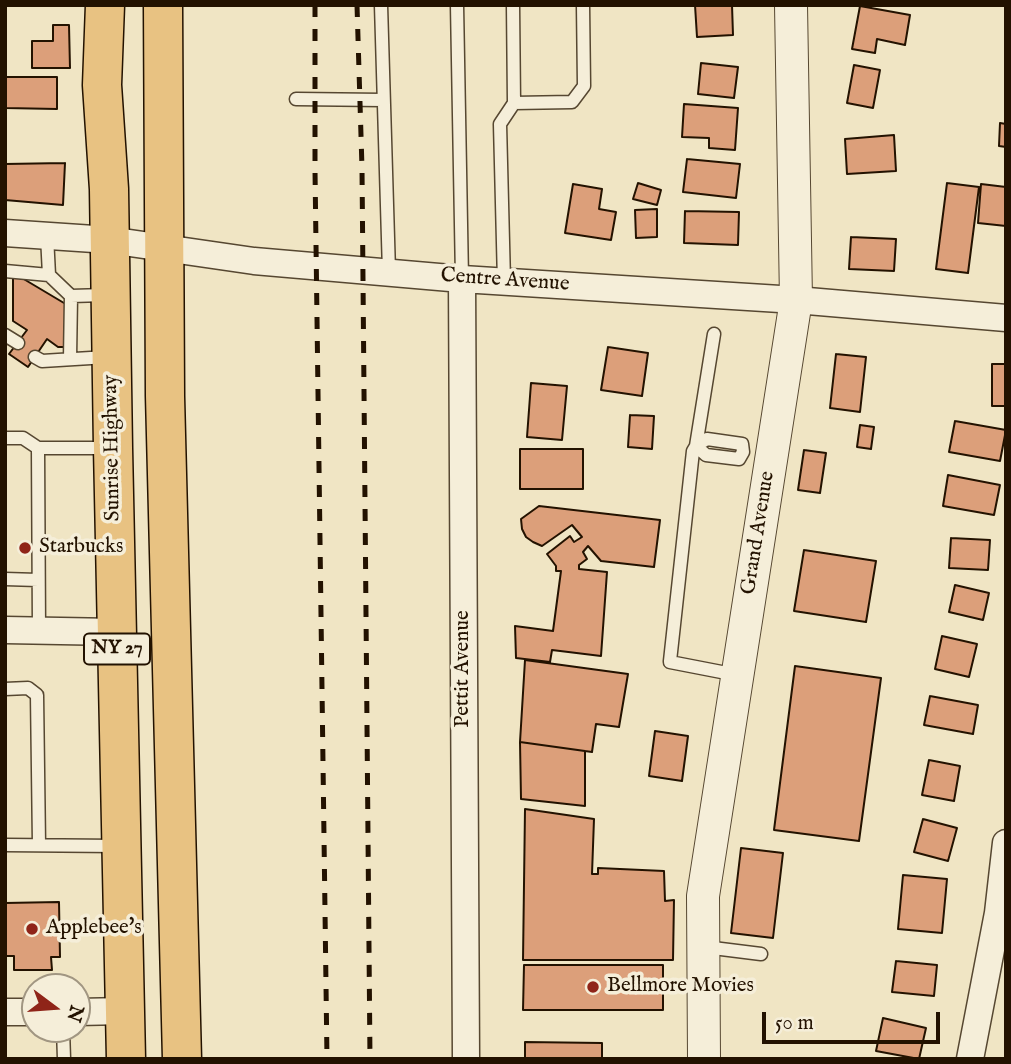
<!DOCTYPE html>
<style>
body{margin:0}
#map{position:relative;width:1011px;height:1064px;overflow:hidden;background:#f0e5c4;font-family:"IM FELL English",serif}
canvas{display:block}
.frame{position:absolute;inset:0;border:7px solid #231200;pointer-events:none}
.north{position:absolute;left:21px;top:973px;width:70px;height:70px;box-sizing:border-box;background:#f5eed9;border:2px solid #a19682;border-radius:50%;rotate:106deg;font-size:19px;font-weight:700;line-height:28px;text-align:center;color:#231200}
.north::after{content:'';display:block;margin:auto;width:24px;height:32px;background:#8f2418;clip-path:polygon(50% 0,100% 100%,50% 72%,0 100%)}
.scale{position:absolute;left:762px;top:1012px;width:178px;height:32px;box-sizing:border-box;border:4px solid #231200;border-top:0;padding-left:9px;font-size:21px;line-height:24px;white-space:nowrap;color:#231200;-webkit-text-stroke:5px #f5eed9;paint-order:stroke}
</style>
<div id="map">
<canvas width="1011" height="1064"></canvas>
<div class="frame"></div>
<div class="north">N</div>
<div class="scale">50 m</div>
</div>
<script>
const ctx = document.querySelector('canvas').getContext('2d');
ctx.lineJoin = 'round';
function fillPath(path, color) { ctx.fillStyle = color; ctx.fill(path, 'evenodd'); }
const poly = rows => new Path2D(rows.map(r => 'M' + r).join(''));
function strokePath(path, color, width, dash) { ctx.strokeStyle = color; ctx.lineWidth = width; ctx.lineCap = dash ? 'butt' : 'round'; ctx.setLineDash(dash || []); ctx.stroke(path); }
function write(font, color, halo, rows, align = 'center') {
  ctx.font = font + ' "IM FELL English",serif'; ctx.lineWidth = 7; ctx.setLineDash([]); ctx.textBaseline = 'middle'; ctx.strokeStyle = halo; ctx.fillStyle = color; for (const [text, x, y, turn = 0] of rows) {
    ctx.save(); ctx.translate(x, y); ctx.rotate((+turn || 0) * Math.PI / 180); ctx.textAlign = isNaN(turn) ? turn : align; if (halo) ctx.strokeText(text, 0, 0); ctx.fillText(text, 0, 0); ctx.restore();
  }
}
const building = poly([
 [695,5,732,5,733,35,697,37,695,5],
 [860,6,910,15,905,45,877,39,875,53,852,49,860,6],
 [53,25,69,25,70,68,32,68,32,41,53,41,53,25],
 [701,63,738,67,734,98,698,94,701,63],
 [854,65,880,70,873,108,847,103,854,65],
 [5,77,57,77,57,109,5,108,5,77],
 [684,104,738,108,735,150,709,148,709,138,682,137,684,104],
 [1000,123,1006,124,1006,147,999,146,1000,123],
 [894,135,896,171,847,174,845,139,894,135],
 [687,159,740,164,736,198,683,192,687,159],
 [65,163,63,205,5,200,5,164,65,163],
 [638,183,661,190,657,205,633,199,638,183],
 [947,183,979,187,968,273,936,269,947,183],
 [573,184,602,189,599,209,616,212,611,240,565,233,573,184],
 [981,184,1006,187,1006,226,978,223,981,184],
 [657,209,657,237,636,238,635,210,657,209],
 [685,211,739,212,738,245,684,243,685,211],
 [851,237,896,239,894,271,849,269,851,237],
 [13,278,22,278,69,306,68,347,58,347,47,339,28,367,9,354,27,330,13,321,13,278],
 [608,347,648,353,642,396,601,390,608,347],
 [836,354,866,357,860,412,830,408,836,354],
 [992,364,1006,364,1006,406,992,406,992,364],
 [531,383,567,386,562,440,527,437,531,383],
 [630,415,654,416,652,449,628,447,630,415],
 [955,421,1006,430,1000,461,949,452,955,421],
 [860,425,874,427,871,449,857,447,860,425],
 [520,449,583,449,583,489,520,489,520,449],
 [804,450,826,453,820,493,798,490,804,450],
 [948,475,1000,485,994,515,943,506,948,475],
 [539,506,660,520,654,567,601,561,588,546,583,552,587,559,579,565,579,569,607,572,601,656,552,650,550,662,516,658,515,626,553,631,561,571,556,571,556,566,547,554,570,536,574,542,582,537,572,525,542,546,533,542,526,537,522,529,521,519,539,506],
 [951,538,990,540,988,570,949,568,951,538],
 [804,550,876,561,866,622,794,611,804,550],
 [955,585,989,593,983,620,949,612,955,585],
 [942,636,977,644,969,677,935,669,942,636],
 [525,660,628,674,619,727,596,724,592,752,520,742,525,660],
 [795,666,881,678,859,841,774,830,795,666],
 [930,696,978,705,973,734,924,725,930,696],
 [655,731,688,736,682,781,649,776,655,731],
 [520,742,585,751,585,806,521,799,520,742],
 [929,760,960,766,954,801,922,795,929,760],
 [525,809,594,819,592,874,598,874,598,868,664,871,665,901,674,900,673,960,523,960,525,809],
 [923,819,957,828,948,861,914,852,923,819],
 [741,848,783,853,773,938,731,933,741,848],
 [903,875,947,879,942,933,898,929,903,875],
 [59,902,60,957,51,957,52,970,14,970,14,956,5,956,5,903,59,902],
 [896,961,937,965,934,996,892,992,896,961],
 [524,965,663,965,663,1010,523,1010,524,965],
 [883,1018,926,1028,919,1059,876,1051,883,1018],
 [525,1042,602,1043,602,1059,525,1059,525,1042]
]);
const service = poly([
 [381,5,389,272],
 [457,5,462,279],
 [296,99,383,100],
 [514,103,572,102,584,86,583,5],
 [47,236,49,275],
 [5,271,49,275,71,296,105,295],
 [504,282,500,124,514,103,513,5],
 [714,334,696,446,693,451,670,661,670,662,737,675],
 [5,335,18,343],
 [35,357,42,361,107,357],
 [70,359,71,296],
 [5,438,23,438,38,448,111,448],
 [707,439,742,444,743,452,739,459,706,455,696,446,707,439],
 [38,448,39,631],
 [5,579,38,580],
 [5,689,28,688,37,695,39,845],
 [5,845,118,846],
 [705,947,761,954],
 [63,1029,64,1059]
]);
const minor = poly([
 [5,233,109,240,254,261,462,279,796,300,1006,318],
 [462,279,466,1059],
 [5,630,116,632],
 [5,1012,35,1012],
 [77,1012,125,1011],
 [970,1059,998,913,1006,843]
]);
const tertiary = poly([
 [704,1059,703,896,796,300,791,5]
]);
const trunk = poly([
 [105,5,102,85,109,189,113,448,126,1059],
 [163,5,165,396,182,1059]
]);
const rail = poly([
 [315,5,315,170,327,1059],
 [357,5,362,168,370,1059]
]);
const markers = [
 [25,548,7,"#8f2418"],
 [32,929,7,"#8f2418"],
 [593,987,7,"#8f2418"]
];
const shields = [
 [117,649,66]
];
const shieldNames = [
 ["NY 27",117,649]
];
const streetNames = [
 ["Centre Avenue",505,281,4],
 ["Sunrise Highway",113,448,-91],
 ["Grand Avenue",759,533,-81],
 ["Pettit Avenue",464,669,-90]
];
const poiNames = [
 ["Starbucks",39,548],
 ["Applebee's",46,929],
 ["Bellmore Movies",607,987]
];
fillPath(building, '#dc9f7a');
strokePath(building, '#231200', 2);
strokePath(service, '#564731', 15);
strokePath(minor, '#564731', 29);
strokePath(tertiary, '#564731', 34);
strokePath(trunk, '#231200', 41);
strokePath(service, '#f5eed9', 12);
strokePath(minor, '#f5eed9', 26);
strokePath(tertiary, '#f5eed9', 32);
strokePath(trunk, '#e8c282', 38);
strokePath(rail, '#231200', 5, [12, 12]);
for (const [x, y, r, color] of markers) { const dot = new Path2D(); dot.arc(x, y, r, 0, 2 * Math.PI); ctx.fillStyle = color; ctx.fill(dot); strokePath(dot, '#f5eed9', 2.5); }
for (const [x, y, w] of shields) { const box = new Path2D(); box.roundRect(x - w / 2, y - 15.5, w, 31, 5); ctx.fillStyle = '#f5eed9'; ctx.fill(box); strokePath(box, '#231200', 2); }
write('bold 19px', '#231200', null, shieldNames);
write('21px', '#231200', '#f5eed9', streetNames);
write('21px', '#231200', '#f5eed9', poiNames, 'left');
</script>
